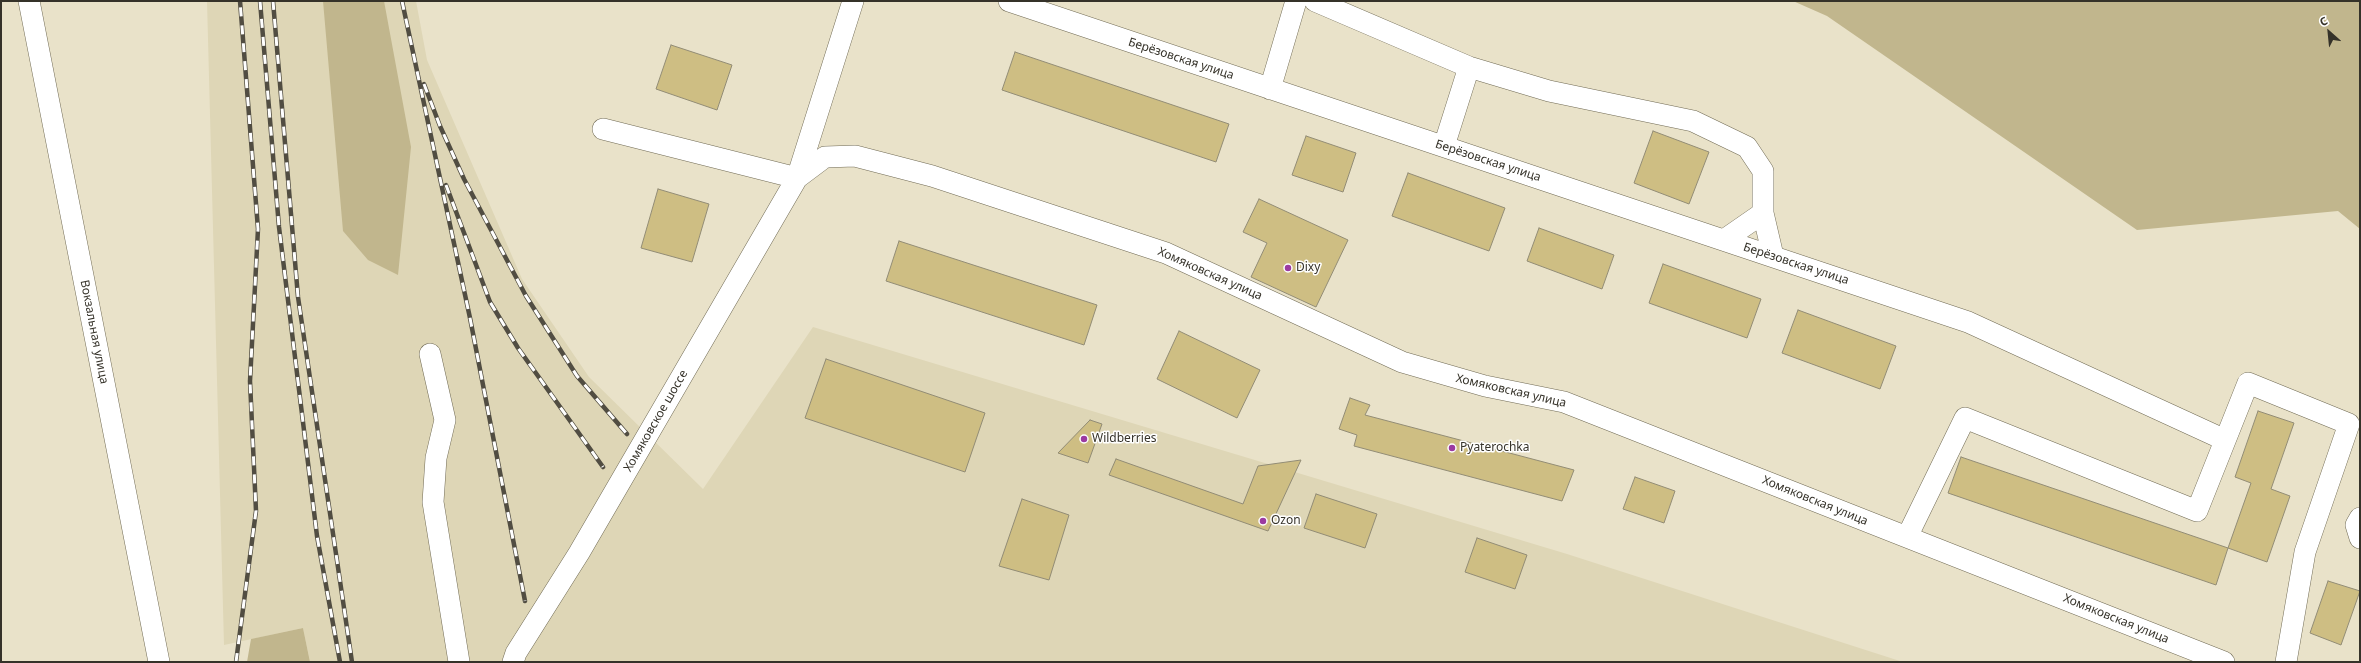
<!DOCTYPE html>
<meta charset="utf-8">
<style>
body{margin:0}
#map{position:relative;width:2361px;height:663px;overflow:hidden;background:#e9e2c9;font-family:"Noto Sans",sans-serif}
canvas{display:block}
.frame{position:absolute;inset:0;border:2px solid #353229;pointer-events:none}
.north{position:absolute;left:2309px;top:12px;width:40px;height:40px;-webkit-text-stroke:3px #fff;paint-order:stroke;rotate:333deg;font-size:11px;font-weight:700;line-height:16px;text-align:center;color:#353229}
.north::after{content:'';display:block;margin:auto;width:14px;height:18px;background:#353229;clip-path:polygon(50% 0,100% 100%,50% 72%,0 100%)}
</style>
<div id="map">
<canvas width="2361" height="663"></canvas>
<div class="frame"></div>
<div class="north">С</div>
</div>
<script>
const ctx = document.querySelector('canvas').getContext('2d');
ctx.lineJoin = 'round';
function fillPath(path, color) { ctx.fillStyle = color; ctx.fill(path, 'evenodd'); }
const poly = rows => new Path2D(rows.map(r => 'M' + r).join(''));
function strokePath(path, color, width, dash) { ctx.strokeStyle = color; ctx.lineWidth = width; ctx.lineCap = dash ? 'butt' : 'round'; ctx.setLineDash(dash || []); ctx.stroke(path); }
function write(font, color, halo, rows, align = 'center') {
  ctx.font = font + ' "Noto Sans",sans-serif'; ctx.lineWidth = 3; ctx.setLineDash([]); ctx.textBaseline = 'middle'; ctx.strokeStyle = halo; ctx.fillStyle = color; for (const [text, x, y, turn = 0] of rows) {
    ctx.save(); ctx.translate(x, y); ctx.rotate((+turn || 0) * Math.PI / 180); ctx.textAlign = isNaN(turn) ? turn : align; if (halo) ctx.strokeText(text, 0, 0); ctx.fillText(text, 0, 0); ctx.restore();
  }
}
const built = poly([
 [207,1,416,1,427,60,522,279,589,377,703,489,813,327,1567,554,1903,662,310,662,303,628,224,645]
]);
const green = poly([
 [323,1,384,1,411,147,398,275,368,260,343,231],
 [1793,1,2360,1,2360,229,2338,211,2137,230,1827,16],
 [303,628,310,662,247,662,251,639]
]);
const building = poly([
 [671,45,732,65,717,110,656,89,671,45],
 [1015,52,1229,124,1216,162,1002,90,1015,52],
 [1653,131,1709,152,1689,204,1634,183,1653,131],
 [1306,136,1356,153,1343,192,1292,175,1306,136],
 [1408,173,1505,208,1489,251,1392,216,1408,173],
 [658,189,709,204,692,262,641,248,658,189],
 [1259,199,1348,240,1316,307,1251,277,1267,243,1243,232,1259,199],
 [1539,228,1614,255,1602,289,1527,261,1539,228],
 [899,241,1097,305,1084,345,886,281,899,241],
 [1663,264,1761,299,1747,338,1649,303,1663,264],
 [1798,310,1896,346,1880,389,1782,353,1798,310],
 [1179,331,1260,370,1237,418,1157,379,1179,331],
 [826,359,985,413,965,472,805,418,826,359],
 [1350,398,1370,405,1365,415,1574,470,1562,501,1354,446,1357,435,1339,429,1350,398],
 [2258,411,2294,423,2271,489,2290,496,2267,562,2228,548,2251,483,2235,477,2258,411],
 [1090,420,1102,424,1088,463,1058,453,1090,420],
 [1961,457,2228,548,2216,585,1948,493,1961,457],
 [1116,459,1243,504,1258,466,1301,460,1268,531,1109,475,1116,459],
 [1635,477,1675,491,1664,523,1623,509,1635,477],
 [1316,494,1377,514,1365,548,1304,528,1316,494],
 [1022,499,1069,515,1049,580,999,566,1022,499],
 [1477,538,1527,555,1515,589,1465,572,1477,538],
 [2328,581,2360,591,2341,645,2310,633,2328,581]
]);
const minor = poly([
 [29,1,159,662],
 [1009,1,1968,322,2225,440],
 [1315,1,1469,67,1549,91,1693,121,1747,147,1763,171,1763,213],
 [1270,89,1296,1],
 [603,129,797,178],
 [1444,146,1469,67],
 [797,178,825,157,855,156,932,176,1166,253,1402,362,1485,386,1564,402,2224,662],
 [1724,240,1763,213,1773,256],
 [430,354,445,420,436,458,433,502,459,662],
 [2360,518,2356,525,2360,538],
 [1907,537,1965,418,2197,511,2248,383,2349,424,2305,552,2286,662],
 [513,662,516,653,579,553,797,178,853,1]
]);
const rail = poly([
 [260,1,279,227,317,536,340,662],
 [273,1,298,297,352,662],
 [402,1,470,318,525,601],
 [424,84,440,126,464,179,526,296,577,376,627,434],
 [446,185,490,302,518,348,603,467],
 [236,662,256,511,250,381,258,229,240,1]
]);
const markers = [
 [1288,268,4,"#9b3aa1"],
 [1084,439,4,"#9b3aa1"],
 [1452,448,4,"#9b3aa1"],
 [1263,521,4,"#9b3aa1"]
];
const streetNames = [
 ["Берёзовская улица",1181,59,18],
 ["Берёзовская улица",1488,161,18],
 ["Берёзовская улица",1796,264,18],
 ["Хомяковская улица",1210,274,24],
 ["Вокзальная улица",94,332,79],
 ["Хомяковская улица",1511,391,13],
 ["Хомяковское шоссе",656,421,-60],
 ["Хомяковская улица",1815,501,22],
 ["Хомяковская улица",2116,619,22]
];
const poiNames = [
 ["Dixy",1296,268],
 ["Wildberries",1092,439],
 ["Pyaterochka",1460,448],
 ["Ozon",1271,521]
];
fillPath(built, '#ded6b6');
fillPath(green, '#c1b68d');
fillPath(building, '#cebe83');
strokePath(building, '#928c75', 1);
strokePath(minor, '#716b55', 22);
strokePath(minor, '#fff', 21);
strokePath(rail, '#514d42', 4.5);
strokePath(rail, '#fff', 3, [9]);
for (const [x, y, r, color] of markers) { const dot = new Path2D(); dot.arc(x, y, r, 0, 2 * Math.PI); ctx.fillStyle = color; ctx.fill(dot); strokePath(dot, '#fff', 1.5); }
write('12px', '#353229', '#fff', streetNames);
write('12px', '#353229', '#fff', poiNames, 'left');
</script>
